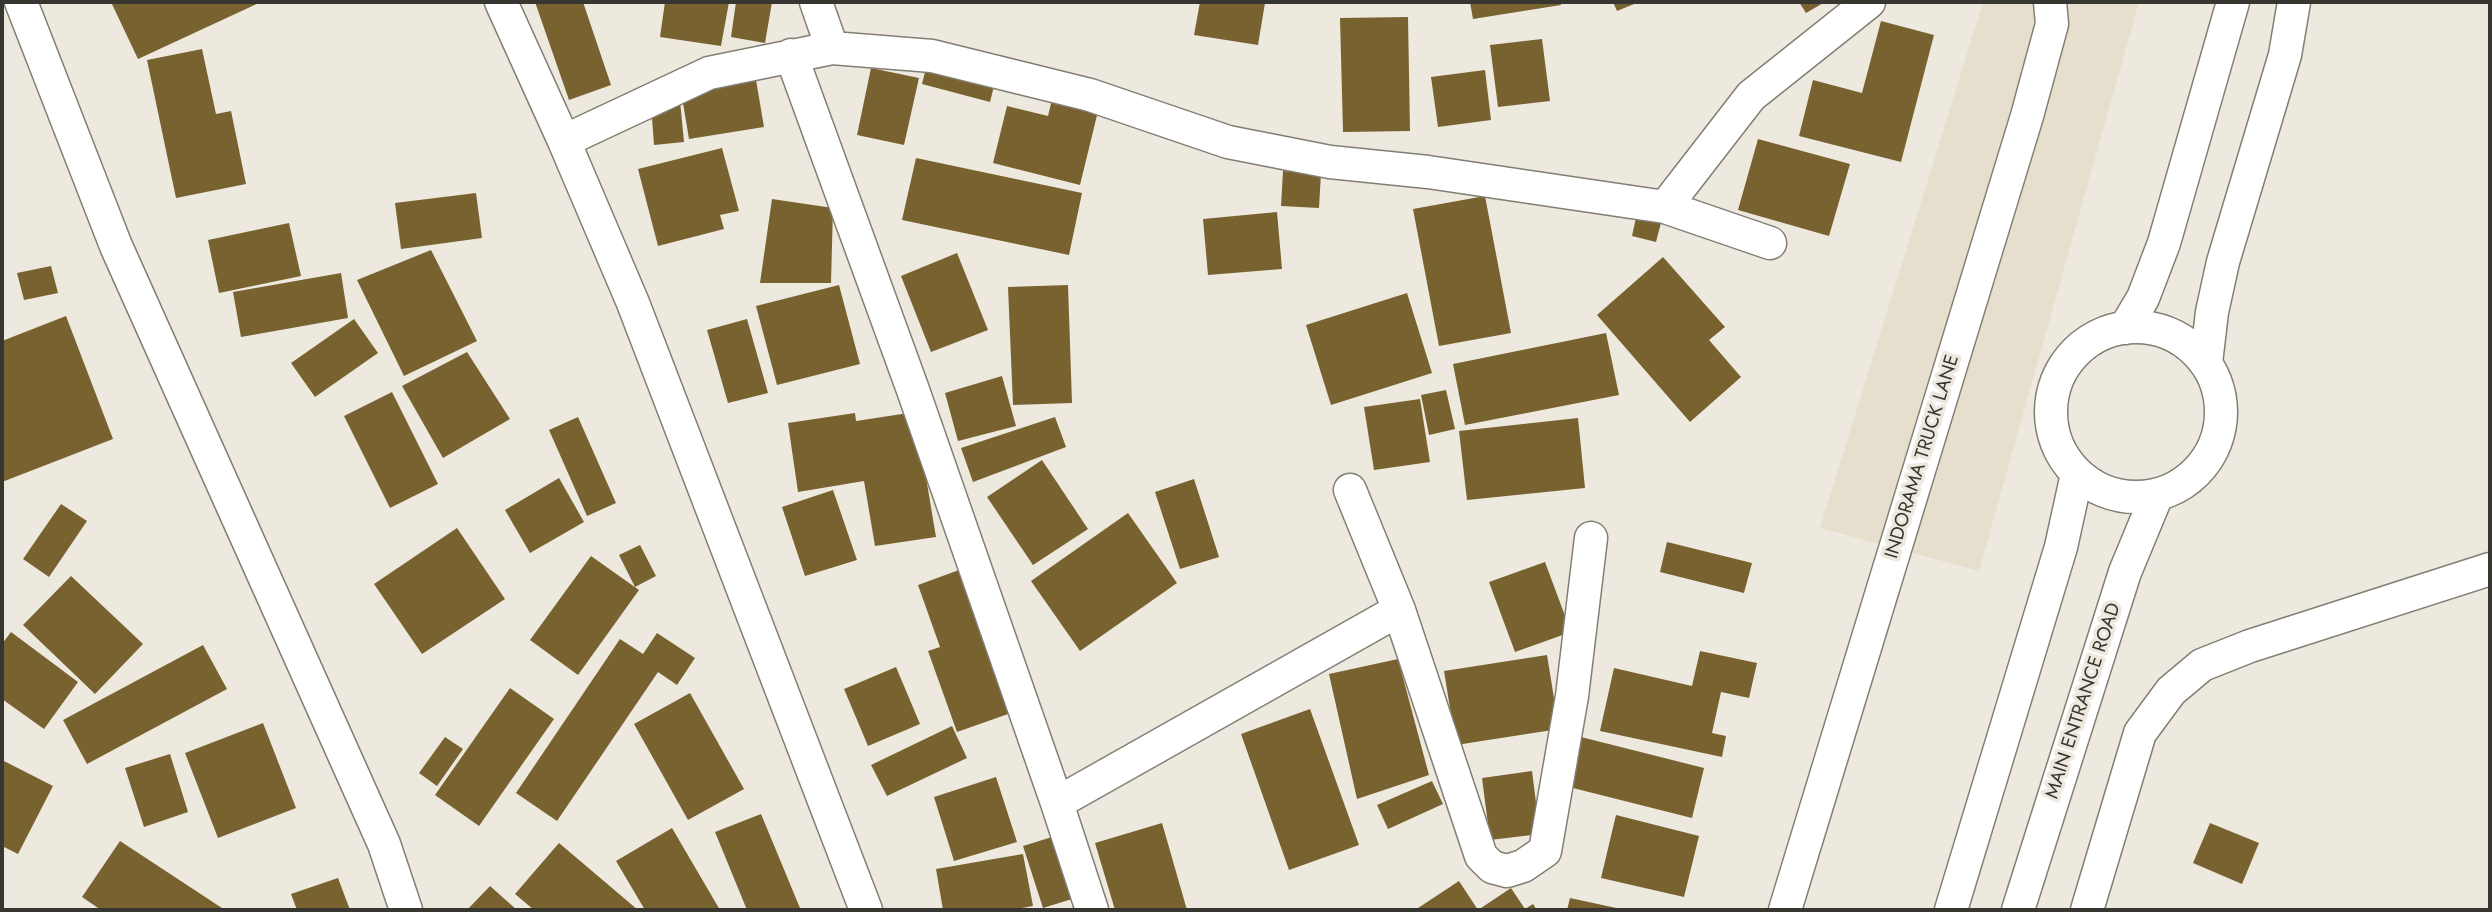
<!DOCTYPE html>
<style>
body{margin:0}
#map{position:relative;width:2492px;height:912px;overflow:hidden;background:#eee9de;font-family:Jost,sans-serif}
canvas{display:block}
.frame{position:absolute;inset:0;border:4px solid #373631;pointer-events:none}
</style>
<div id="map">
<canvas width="2492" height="912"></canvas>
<div class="frame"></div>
</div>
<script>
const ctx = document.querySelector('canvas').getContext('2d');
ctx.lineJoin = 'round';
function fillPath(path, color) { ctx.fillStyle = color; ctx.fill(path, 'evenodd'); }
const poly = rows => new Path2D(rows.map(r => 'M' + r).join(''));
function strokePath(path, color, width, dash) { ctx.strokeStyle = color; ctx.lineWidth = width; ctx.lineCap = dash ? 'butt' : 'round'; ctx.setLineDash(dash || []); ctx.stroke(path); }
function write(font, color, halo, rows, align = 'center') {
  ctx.font = font + ' Jost,sans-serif'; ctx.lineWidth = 7; ctx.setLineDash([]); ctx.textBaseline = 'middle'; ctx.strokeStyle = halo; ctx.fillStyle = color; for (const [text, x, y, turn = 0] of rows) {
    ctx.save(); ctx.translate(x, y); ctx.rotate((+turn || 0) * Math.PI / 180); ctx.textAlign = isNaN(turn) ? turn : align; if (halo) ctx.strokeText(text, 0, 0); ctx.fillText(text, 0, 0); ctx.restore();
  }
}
const built = poly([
 [1983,2,2139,2,1979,571,1820,528]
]);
const building = poly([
 [111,2,261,2,138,59],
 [535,2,583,2,611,85,569,100],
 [665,2,729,2,721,46,660,37],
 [736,2,772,2,765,43,731,37],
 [1200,2,1265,3,1258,45,1194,35],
 [1470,2,1560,2,1561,5,1473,19],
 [1613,2,1639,2,1617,11],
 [1799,2,1825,2,1806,13],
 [1408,17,1410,131,1343,132,1340,18],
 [1881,21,1934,35,1901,162,1799,136,1813,80,1862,93],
 [1542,39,1550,101,1498,107,1490,45],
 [202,49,216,114,231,111,246,184,176,198,147,60],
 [928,60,996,78,990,102,922,84],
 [871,68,919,78,904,145,857,135],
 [1485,70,1491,120,1438,127,1431,77],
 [756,80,764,127,689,139,681,91],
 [1054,91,1100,103,1080,185,993,163,1007,106,1048,116],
 [680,101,684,142,654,145,651,104],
 [1758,139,1850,164,1829,236,1738,210],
 [722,148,739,211,720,215,724,229,658,246,638,169],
 [916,158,1082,193,1069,255,902,220],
 [1283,171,1321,173,1319,208,1281,206],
 [476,193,482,238,401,249,395,203],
 [1485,196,1511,333,1439,346,1413,209],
 [772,199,833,208,831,283,760,283],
 [1277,212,1282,269,1208,275,1203,219],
 [1637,213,1662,219,1656,242,1632,236],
 [289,223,301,276,219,293,208,240],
 [431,250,477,341,404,376,357,280],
 [957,253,988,330,931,352,901,276],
 [1663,257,1725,327,1709,340,1741,377,1690,422,1597,315],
 [51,266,58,293,24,300,17,273],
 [341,273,348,318,241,337,233,292],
 [839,285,860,364,777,385,756,306],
 [1068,285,1072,403,1013,405,1008,287],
 [1407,293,1432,373,1331,405,1306,325],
 [66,316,113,439,2,482,2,341],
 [354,319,378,353,315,397,291,363],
 [747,319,768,393,728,403,707,330],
 [1606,333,1619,395,1465,425,1453,364],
 [467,352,510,419,443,458,402,386],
 [1002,376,1016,426,958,441,945,393],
 [1446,390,1455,429,1429,435,1421,395],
 [392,392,438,484,390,508,344,416],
 [1420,399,1430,462,1374,470,1364,407],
 [915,412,936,537,875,546,864,481,798,492,788,423,855,413,856,421],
 [578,417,616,503,587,516,549,430],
 [1055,417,1066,447,973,482,961,448],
 [1578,418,1585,488,1467,500,1459,431],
 [1042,460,1088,529,1033,565,987,497],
 [559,478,584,522,530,553,505,510],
 [1194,479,1219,557,1180,569,1155,492],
 [833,490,857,560,805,576,782,507],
 [61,504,87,521,49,577,23,559],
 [1128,513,1177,583,1080,651,1031,581],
 [457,528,505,599,422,654,374,584],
 [1667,542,1752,563,1744,593,1660,572],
 [640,545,656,576,635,587,619,555],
 [591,556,639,590,578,675,530,640],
 [1545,562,1571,632,1515,652,1489,582],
 [959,570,1011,713,957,732,928,651,940,647,918,585],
 [71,576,143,644,95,694,23,625],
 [11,632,78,682,44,729,2,699,2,644],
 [657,633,695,658,677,685,658,672,557,821,516,793,620,639,643,654],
 [203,645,227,689,87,764,63,720],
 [1700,651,1757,663,1749,698,1721,692,1712,733,1726,736,1722,757,1600,731,1614,668,1692,686],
 [1547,655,1559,729,1456,745,1444,671],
 [1398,659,1429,775,1357,799,1329,674],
 [896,667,920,724,868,746,844,689],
 [510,688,554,719,479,826,435,795],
 [690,693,744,789,688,820,634,724],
 [1310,709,1359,845,1289,870,1241,734],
 [263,723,296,808,218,838,185,753],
 [952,726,967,758,887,796,871,765],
 [445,737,463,749,437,786,419,773],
 [1581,737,1704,768,1692,818,1569,787],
 [170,754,188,812,144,827,125,768],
 [2,760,53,786,18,854,2,846],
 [1532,771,1540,834,1490,840,1482,778],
 [996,777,1017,842,954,861,934,797],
 [1432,781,1443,804,1388,829,1377,805],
 [761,814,800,908,794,910,747,910,715,832],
 [1616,815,1699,836,1684,897,1601,878],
 [1162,823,1187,910,1115,910,1095,843],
 [2210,823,2259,843,2242,884,2193,863],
 [672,828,720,910,645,910,616,861],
 [1052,837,1072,899,1043,908,1023,846],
 [120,841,225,910,101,910,82,897],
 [559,843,638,910,534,910,515,894],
 [1023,854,1033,906,1011,910,943,910,936,869],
 [338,878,350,910,297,910,291,894],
 [1459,881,1478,910,1511,888,1525,909,1533,904,1537,910,1415,910],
 [490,886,517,910,467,910],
 [1570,898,1621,909,1621,910,1567,910]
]);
const minor = poly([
 [21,2,116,246,384,844,406,910],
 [501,2,564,141,633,303,866,910],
 [816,2,832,48],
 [791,55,913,390,1057,803,1092,910],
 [564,141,709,73,832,48,932,56,1090,95,1228,142,1330,162,1428,172,1665,207,1770,243],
 [1665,207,1751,96,1869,2],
 '2051 412a85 85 0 1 1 170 0a85 85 0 1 1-170 0Z',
 [2125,328,2143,298,2164,243,2233,2],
 [2206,363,2212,312,2223,262,2285,55,2294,2],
 [1350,490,1399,610,1481,856,1492,867,1507,871,1523,866,1545,851,1572,696,1591,538],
 [1057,803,1399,610],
 [1785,910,2027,116,2052,24,2050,2],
 [1951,910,2061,547,2077,474],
 [2018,910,2125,572,2157,495],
 [2087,910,2140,733,2171,691,2202,665,2250,646,2490,569]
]);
const streetNames = [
 ["INDORAMA TRUCK LANE",1923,457,-73],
 ["MAIN ENTRANCE ROAD",2084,701,-72]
];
fillPath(built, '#e6dfcd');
fillPath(building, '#78622f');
strokePath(minor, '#837e74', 35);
strokePath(minor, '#fff', 32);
write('19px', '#373631', '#eee9de', streetNames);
</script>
